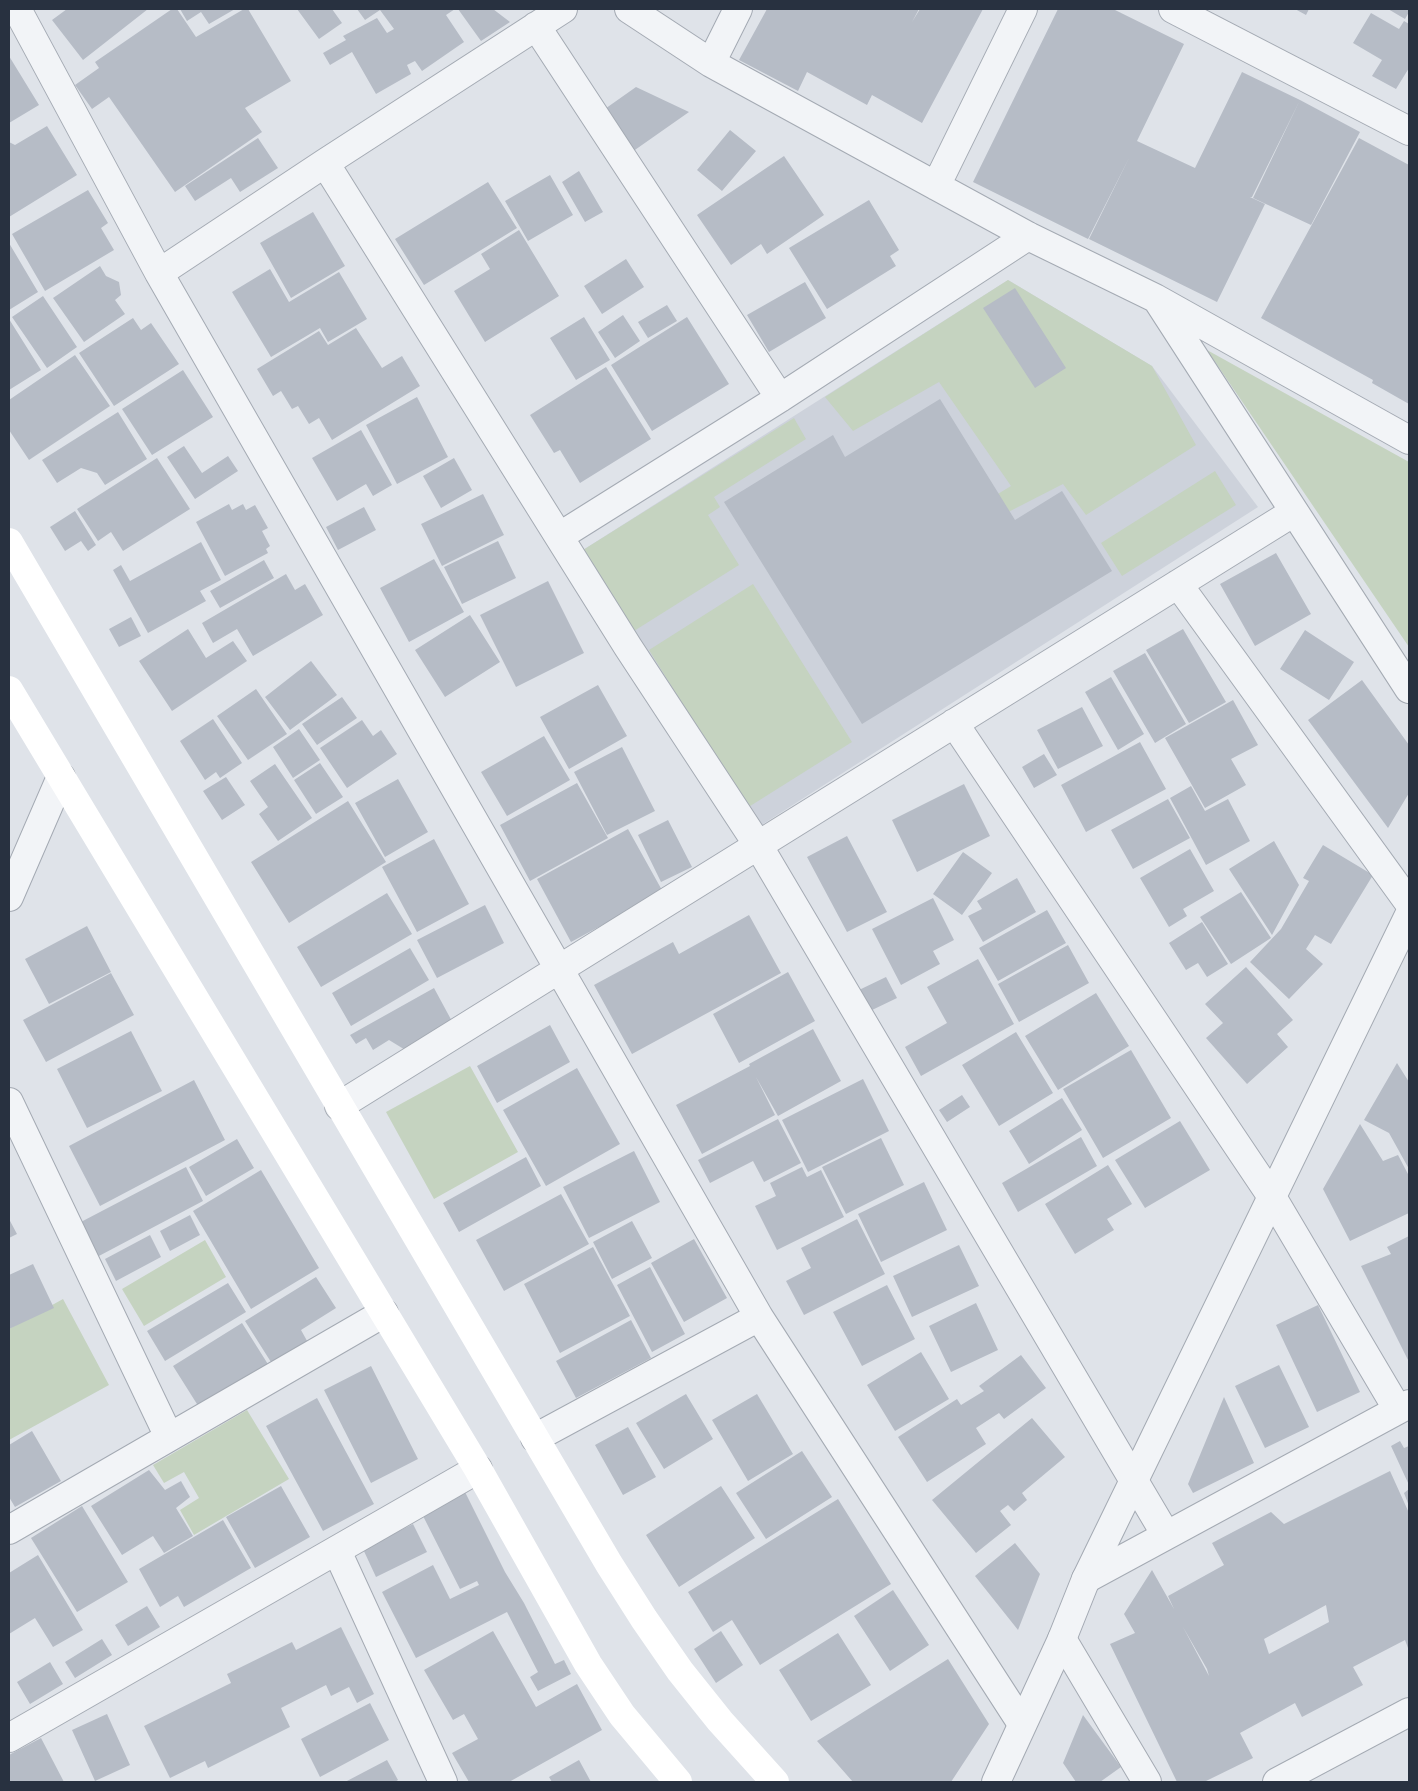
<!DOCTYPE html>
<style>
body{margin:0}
#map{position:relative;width:1418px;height:1791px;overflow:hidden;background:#dfe3e9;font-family:"Open Sans",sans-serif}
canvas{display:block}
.frame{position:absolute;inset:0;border:10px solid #283140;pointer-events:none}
</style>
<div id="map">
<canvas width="1418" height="1791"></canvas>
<div class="frame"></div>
</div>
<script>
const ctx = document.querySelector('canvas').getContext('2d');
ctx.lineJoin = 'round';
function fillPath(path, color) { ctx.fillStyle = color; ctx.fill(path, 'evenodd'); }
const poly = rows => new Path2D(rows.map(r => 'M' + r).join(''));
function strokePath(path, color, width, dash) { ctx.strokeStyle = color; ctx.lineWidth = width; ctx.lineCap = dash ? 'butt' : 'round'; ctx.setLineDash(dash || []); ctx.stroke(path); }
const built = poly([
 [1008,280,1152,366,1258,507,760,826,583,550]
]);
const green = poly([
 [1008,280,1152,366,1196,445,1086,515,1063,484,981,526,970,511,1011,486,939,382,853,431,825,397],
 [1207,350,1409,462,1409,647],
 [794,418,806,439,714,497,720,507,708,515,739,565,634,631,583,550],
 [1215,471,1236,505,1122,576,1101,543],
 [753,584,852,742,747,808,649,650],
 [470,1066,518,1152,434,1199,386,1112],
 [205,1240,226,1277,144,1326,122,1289],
 [63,1299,109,1385,9,1440,9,1329],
 [247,1410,289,1479,194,1535,180,1510,199,1498,184,1472,164,1483,153,1465]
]);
const building = poly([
 [67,9,148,9,83,60,52,20],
 [172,9,177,9,196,37,244,9,248,9,291,81,245,108,262,132,175,192,109,97,92,109,75,85,99,68,95,62],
 [180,9,235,9,209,24,201,12,187,21],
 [297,9,332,9,342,23,319,39],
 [357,9,455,9,446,15,464,42,422,71,415,61,407,65,411,74,376,94,352,52,330,65,323,53,346,40,343,36,377,18,387,33,394,29,380,10,365,20],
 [458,9,493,9,510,22,481,41],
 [767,9,919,9,912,22,920,9,983,9,922,123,872,95,867,105,807,72,798,91,739,60],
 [1058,9,1113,9,1184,44,1137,141,1195,168,1242,72,1300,100,1252,197,1250,197,1265,204,1217,302,1089,239,1129,158,1088,239,973,182],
 [1295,9,1309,9,1306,15],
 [1388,9,1409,9,1409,12,1405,19],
 [1371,13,1399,29,1404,21,1409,24,1409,68,1396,89,1372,76,1382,60,1353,43],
 [9,56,39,105,9,123],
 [636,87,689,112,632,152,602,111],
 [1300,100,1360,132,1311,225,1253,198],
 [47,126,77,175,9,217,9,142,15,145],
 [730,130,756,151,722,191,697,170],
 [258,138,278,168,240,192,231,178,195,201,185,186],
 [1359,138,1409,165,1409,404,1372,383,1373,380,1261,318],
 [784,156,824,215,767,254,761,244,731,265,697,215],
 [579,171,603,212,585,222,562,182],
 [550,175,573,215,528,241,505,201],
 [488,182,517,228,424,285,395,239],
 [88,190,108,223,101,228,114,250,45,291,12,234],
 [869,200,899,250,890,256,896,266,827,309,789,248],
 [313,212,345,266,291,298,260,243],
 [519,230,559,296,485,342,454,291,490,269,481,254],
 [9,243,38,292,9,310],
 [626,259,644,287,602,314,584,286],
 [100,266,106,276,119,282,121,295,115,300,125,314,84,342,53,298],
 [270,269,289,302,339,272,367,319,328,342,320,328,271,357,232,292],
 [805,282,826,318,769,352,747,315],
 [1015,288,1066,368,1035,388,983,308],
 [43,296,77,347,47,368,12,317],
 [667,305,677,321,648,338,638,322],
 [623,315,640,341,615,358,598,332],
 [584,317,610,360,576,380,550,338],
 [687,317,729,384,652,431,611,365],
 [133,318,141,330,151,323,179,364,114,406,79,353],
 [9,319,41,370,9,390],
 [356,328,382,368,402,356,420,386,332,440,319,418,309,424,298,406,292,409,281,391,273,396,257,369,319,331,328,345],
 [75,355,110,406,29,460,9,430,9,400],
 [606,367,651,439,580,483,560,450,554,453,530,415],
 [183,370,213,417,152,455,122,409],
 [417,397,448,457,397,484,366,425],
 [940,399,1015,520,1062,491,1112,571,862,724,724,502,833,435,845,457],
 [118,412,147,459,105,485,97,473,81,468,57,483,42,460],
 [361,430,392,485,373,496,366,484,337,501,312,458],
 [184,446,202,473,228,456,238,471,195,499,167,457],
 [157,458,190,509,123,551,111,532,98,541,77,509],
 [454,458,472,490,441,508,423,476],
 [483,494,504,535,442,566,421,524],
 [229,504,232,510,243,504,246,510,255,505,268,528,262,531,270,546,266,549,268,553,225,576,196,522],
 [364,507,376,530,338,550,326,527],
 [75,511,96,545,88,551,81,541,65,551,50,527],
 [498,541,516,578,462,604,444,567],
 [201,542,221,580,200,591,206,601,148,633,113,570,121,565,130,581],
 [1276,553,1311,614,1255,646,1220,584],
 [434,559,464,612,409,642,380,588],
 [264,560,274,578,220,608,210,591],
 [286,574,295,590,305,584,323,615,253,656,237,629,213,643,202,623],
 [548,581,584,653,516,687,480,615],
 [470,615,500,662,445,697,415,650],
 [131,617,141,636,119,647,109,629],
 [188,629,206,658,233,641,247,661,172,711,139,661],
 [1183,629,1226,702,1189,723,1146,650],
 [1305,630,1354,662,1329,700,1280,669],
 [1145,653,1186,724,1155,743,1113,671],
 [311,661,337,695,290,730,265,697],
 [1111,677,1144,734,1118,750,1085,692],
 [1362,680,1409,745,1409,793,1388,828,1308,720],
 [598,685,627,736,569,769,540,717],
 [256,689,287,734,248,760,217,716],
 [342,697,357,718,317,745,302,724],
 [1233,700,1258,745,1231,759,1246,785,1205,808,1165,738],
 [1082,707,1103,746,1058,769,1037,730],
 [213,719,242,763,220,778,216,772,205,780,180,741],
 [362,720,373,736,381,730,397,754,347,788,320,748],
 [299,729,320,760,293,778,273,747],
 [544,736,570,780,507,816,481,772],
 [1140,742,1166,789,1086,832,1061,785],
 [622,747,655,811,607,835,574,772],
 [1044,754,1057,775,1034,788,1022,767],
 [320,763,343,797,316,814,294,780],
 [275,764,312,818,278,841,259,814,268,807,250,781],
 [226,777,245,805,222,820,203,791],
 [398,779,428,832,385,857,355,803],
 [577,783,608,838,530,881,500,825],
 [964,784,990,836,917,872,892,820],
 [1191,786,1205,811,1228,799,1250,841,1206,865,1170,798],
 [1168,799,1190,838,1133,869,1111,830],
 [348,801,386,862,289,923,251,862],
 [668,820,692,867,661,882,638,835],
 [628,829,663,892,571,942,537,879],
 [847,836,887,912,847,932,807,857],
 [434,839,469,904,417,932,382,867],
 [1274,841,1299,885,1272,935,1229,869],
 [1323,845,1373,875,1331,944,1315,935,1306,949,1323,964,1289,999,1250,962,1281,929,1309,881,1303,878],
 [1190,849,1214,891,1183,909,1187,916,1169,927,1140,878],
 [963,852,992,873,962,915,933,894],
 [1017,878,1036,912,983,942,968,916,982,909,977,901],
 [1241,892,1271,938,1231,964,1200,917],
 [387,893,412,934,321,987,297,947],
 [933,898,954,940,933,951,940,964,901,985,872,929],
 [485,905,504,943,437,978,417,940],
 [1047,910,1066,943,998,981,979,948],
 [749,915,781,973,632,1054,594,985,673,942,679,954],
 [1202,922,1228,964,1207,977,1198,963,1186,970,1169,943],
 [87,926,111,972,49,1004,25,959],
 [1068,945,1089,983,1019,1022,998,984],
 [410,948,429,980,351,1026,332,993],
 [978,959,1014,1024,921,1076,905,1047,947,1023,927,987],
 [1246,967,1293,1020,1277,1034,1288,1047,1247,1084,1206,1038,1223,1023,1205,1004],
 [788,972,815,1021,739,1063,713,1014],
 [111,973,134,1015,46,1062,23,1020],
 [886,977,897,998,870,1011,859,990],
 [434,988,454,1025,407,1051,389,1040,373,1050,366,1038,356,1044,350,1035],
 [1096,993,1129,1046,1058,1090,1025,1036],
 [550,1025,570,1062,497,1103,477,1066],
 [813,1029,841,1081,778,1116,756,1077,775,1115,702,1154,676,1105,750,1066,749,1064],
 [131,1031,162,1091,87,1128,57,1069],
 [1016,1032,1053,1093,999,1126,962,1065],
 [1131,1050,1171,1118,1103,1158,1063,1089],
 [1397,1063,1409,1082,1409,1169,1389,1133,1364,1120],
 [577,1068,620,1144,546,1186,503,1110],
 [863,1079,889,1131,808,1172,782,1120],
 [194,1080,225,1140,100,1206,69,1146],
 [962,1095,970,1107,947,1122,939,1110],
 [1062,1098,1082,1130,1029,1164,1009,1131],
 [778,1119,801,1163,764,1182,753,1161,710,1183,698,1160],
 [1180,1121,1210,1170,1145,1208,1115,1160],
 [1360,1124,1383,1161,1398,1155,1409,1176,1409,1213,1350,1241,1323,1189],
 [1081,1137,1097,1166,1018,1212,1002,1183],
 [881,1138,904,1185,846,1214,822,1167],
 [237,1139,254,1168,206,1196,189,1167],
 [634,1151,660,1202,589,1238,563,1187],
 [526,1157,541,1186,459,1232,443,1203],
 [1108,1165,1132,1204,1107,1219,1114,1230,1075,1254,1045,1204],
 [186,1167,203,1201,97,1257,79,1223],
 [802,1167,807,1177,821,1170,844,1217,777,1250,755,1206,776,1196,770,1183],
 [261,1170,319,1268,251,1309,193,1211],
 [924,1182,947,1230,881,1262,858,1214],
 [561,1194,589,1244,504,1291,476,1240],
 [190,1215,200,1235,170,1251,160,1231],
 [9,1219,17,1234,9,1238],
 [857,1219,885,1274,804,1315,786,1281,811,1268,801,1248],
 [632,1221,652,1258,612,1279,593,1242],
 [150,1235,161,1257,116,1281,105,1259],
 [1409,1236,1409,1362,1361,1266,1391,1254,1387,1247],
 [694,1239,727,1298,684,1322,651,1263],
 [959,1245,979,1286,912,1317,893,1276],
 [593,1247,630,1316,560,1353,524,1284],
 [33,1264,54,1308,9,1329,9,1275],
 [650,1267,685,1334,652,1352,617,1285],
 [316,1277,336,1308,301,1330,311,1348,276,1370,245,1321],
 [228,1283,246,1312,165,1361,147,1331],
 [887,1285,915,1339,862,1366,833,1312],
 [976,1303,998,1350,951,1372,929,1326],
 [1318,1305,1360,1392,1317,1412,1276,1325],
 [631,1320,651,1358,576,1398,556,1361],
 [242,1323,271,1369,202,1412,173,1366],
 [921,1352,949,1399,895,1431,867,1385],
 [1021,1355,1046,1388,1004,1419,999,1413,976,1428,986,1444,927,1482,898,1437,957,1399,961,1405,984,1391,979,1386],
 [1279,1365,1309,1427,1265,1448,1235,1386],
 [371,1366,418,1459,371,1483,324,1390],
 [686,1394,713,1439,664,1469,636,1423],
 [757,1394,793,1454,748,1481,712,1420],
 [1224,1397,1254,1463,1193,1493,1188,1484],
 [317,1398,374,1504,323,1531,266,1426],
 [1032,1418,1065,1457,1022,1493,1027,1500,1014,1511,1008,1505,1000,1511,1011,1525,976,1553,932,1500],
 [628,1427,656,1477,623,1495,595,1445],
 [32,1431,61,1481,15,1507,9,1497,9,1445],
 [1400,1441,1404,1448,1409,1446,1409,1485,1391,1446],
 [802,1451,832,1497,766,1539,736,1493],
 [149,1470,165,1490,181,1481,190,1497,176,1508,193,1536,164,1553,153,1536,122,1555,91,1506],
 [1390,1471,1409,1513,1409,1647,1408,1648,1405,1640,1353,1667,1363,1685,1302,1717,1295,1703,1240,1733,1253,1758,1204,1782,1177,1782,1110,1644,1135,1633,1124,1614,1152,1570,1174,1609,1168,1596,1224,1565,1212,1543,1271,1512,1284,1524],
 [1326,1605,1329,1622,1269,1654,1264,1639],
 [1183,1627,1207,1669,1209,1676],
 [281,1486,310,1537,255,1568,226,1517],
 [721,1486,755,1538,679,1587,646,1535],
 [1409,1489,1409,1506,1404,1493],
 [465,1492,505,1572,524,1603,555,1664,564,1660,571,1674,538,1691,530,1677,538,1672,507,1612,416,1658,382,1592,433,1565,450,1599,479,1585,477,1581,460,1589,422,1514],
 [838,1499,891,1584,760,1665,732,1620,713,1632,688,1592],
 [82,1506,128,1582,77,1612,31,1538],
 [223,1520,251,1568,184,1607,178,1596,160,1607,139,1569],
 [413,1524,427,1552,376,1577,363,1549],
 [1015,1543,1040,1574,1018,1630,975,1576],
 [38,1555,83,1630,53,1647,35,1618,9,1634,9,1573],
 [893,1590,929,1645,890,1671,854,1616],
 [147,1606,160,1627,128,1646,115,1625],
 [341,1627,374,1694,357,1703,349,1687,331,1696,326,1685,281,1708,290,1727,208,1768,205,1761,170,1778,144,1726,231,1683,227,1674,292,1642,296,1650],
 [493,1631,536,1707,577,1684,602,1730,509,1782,469,1782,452,1753,478,1739,464,1714,453,1720,424,1670],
 [721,1631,743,1665,716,1683,694,1649],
 [838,1633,871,1685,811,1721,779,1670],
 [102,1639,112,1655,75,1678,65,1662],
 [948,1659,989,1724,951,1782,853,1782,817,1741],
 [50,1662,63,1684,30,1704,17,1682],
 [370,1703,389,1740,320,1777,301,1739],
 [107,1714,130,1765,95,1781,72,1730],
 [1083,1715,1121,1767,1100,1782,1076,1782,1063,1763],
 [41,1738,64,1782,9,1782,9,1755],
 [387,1760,398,1780,395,1782,345,1782],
 [579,1760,591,1782,552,1782,549,1777]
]);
const minor = poly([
 [17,9,159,273,759,1317,1022,1724],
 [629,9,711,63,1028,236,1155,298,1409,440],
 [1173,9,1409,131],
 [536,26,780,398],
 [711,63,738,9],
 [325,163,628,647,758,845,1166,1535],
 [936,186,1023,9],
 [159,273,325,163,563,9],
 [1158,301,1409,689],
 [560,536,780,398,1028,236],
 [1178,584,1409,903],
 [954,723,1272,1197,1398,1410],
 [9,1102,169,1437],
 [339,1106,1294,512],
 [535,1438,759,1317],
 [9,1530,384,1313],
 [337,1551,443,1782],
 [1086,1579,1409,1404],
 [1062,1639,1147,1782],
 [9,1738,478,1469],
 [1277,1782,1409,1712]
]);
const tertiary = poly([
 [9,897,61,777],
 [996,1782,1062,1639,1086,1579,1409,915]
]);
const secondary = poly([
 [9,542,609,1564,644,1619,680,1671,720,1721,775,1782],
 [9,690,478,1469,588,1664,622,1715,678,1782]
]);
fillPath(built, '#cdd2db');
fillPath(green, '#c5d3c0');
fillPath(building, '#b6bcc6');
strokePath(minor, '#a4aab3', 30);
strokePath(tertiary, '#a4aab3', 30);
strokePath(minor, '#f2f4f7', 28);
strokePath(tertiary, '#f2f4f7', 28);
strokePath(secondary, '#fff', 28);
</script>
